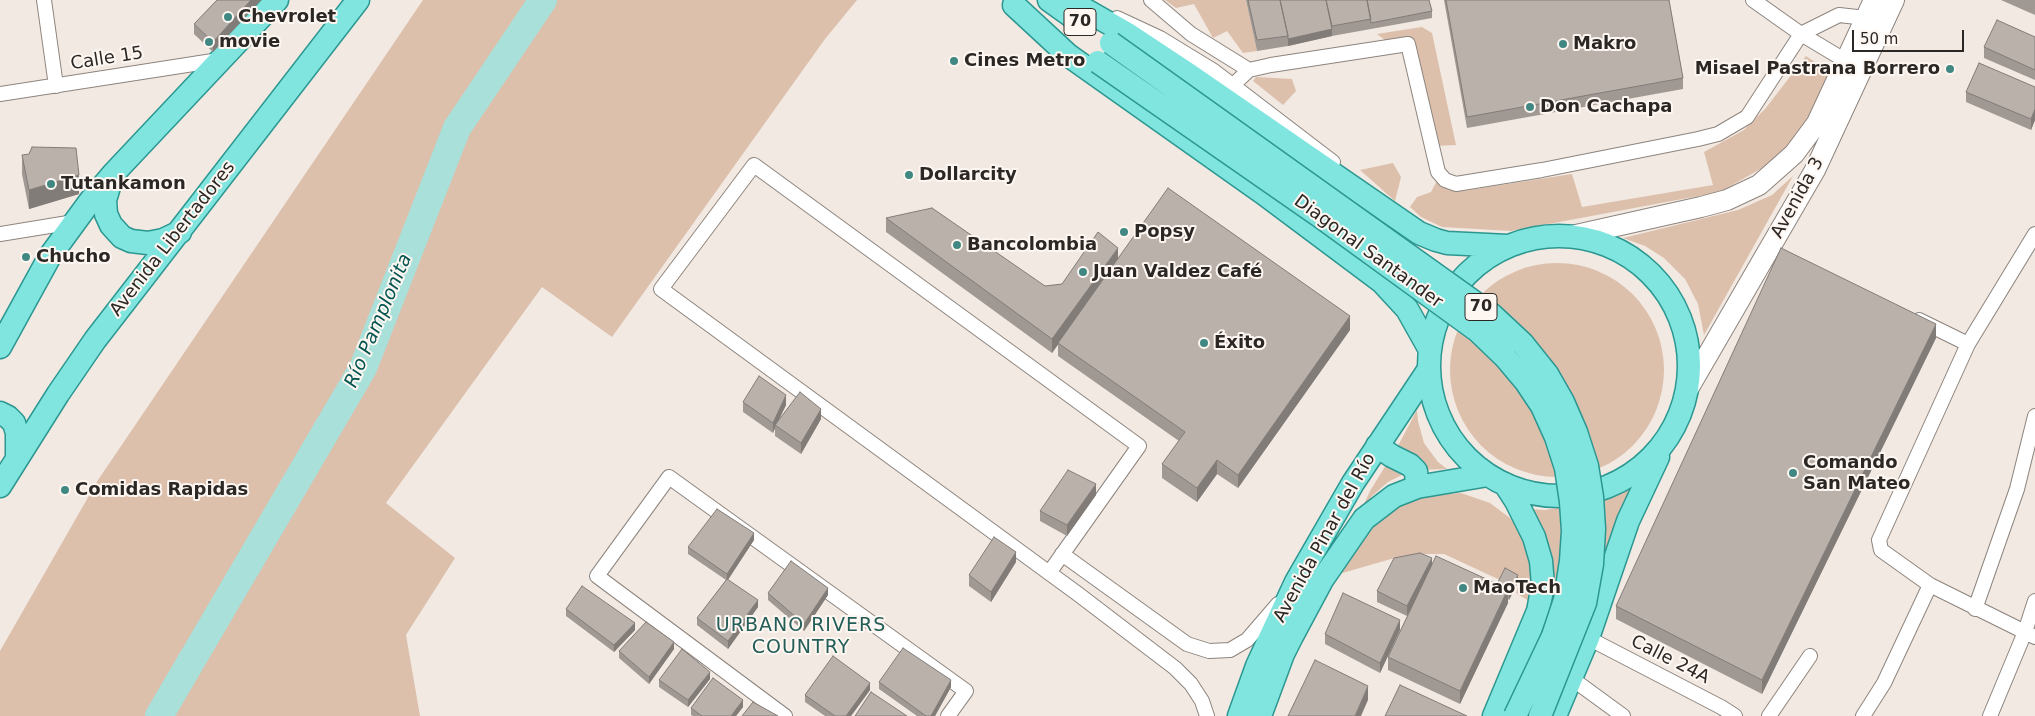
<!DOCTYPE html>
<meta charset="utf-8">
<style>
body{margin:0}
#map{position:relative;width:2035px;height:716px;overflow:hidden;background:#f2e9e2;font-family:"DejaVu Sans",sans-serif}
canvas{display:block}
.scale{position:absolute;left:1852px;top:30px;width:112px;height:22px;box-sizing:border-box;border:2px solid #2b2725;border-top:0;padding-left:6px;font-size:15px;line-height:18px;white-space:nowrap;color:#2b2725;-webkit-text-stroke:4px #fef6f1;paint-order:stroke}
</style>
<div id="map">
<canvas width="2035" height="716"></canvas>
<div class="scale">50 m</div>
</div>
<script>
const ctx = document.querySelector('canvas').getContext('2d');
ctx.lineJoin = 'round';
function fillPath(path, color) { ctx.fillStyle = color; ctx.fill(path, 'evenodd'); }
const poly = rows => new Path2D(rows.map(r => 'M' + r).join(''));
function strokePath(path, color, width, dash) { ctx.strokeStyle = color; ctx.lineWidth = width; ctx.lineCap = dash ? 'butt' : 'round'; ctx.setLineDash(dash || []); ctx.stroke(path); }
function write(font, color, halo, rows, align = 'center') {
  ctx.font = font + ' "DejaVu Sans",sans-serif'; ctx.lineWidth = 4; ctx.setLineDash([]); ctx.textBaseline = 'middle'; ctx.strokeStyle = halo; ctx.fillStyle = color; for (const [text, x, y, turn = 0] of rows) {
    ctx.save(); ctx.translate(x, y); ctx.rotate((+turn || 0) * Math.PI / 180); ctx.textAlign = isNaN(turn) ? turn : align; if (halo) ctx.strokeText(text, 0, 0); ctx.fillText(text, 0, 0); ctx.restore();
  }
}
const green = poly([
 [423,0,857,0,825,39,612,337,542,287,386,503,455,558,406,635,420,716,0,716,0,651,98,480],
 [1165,0,1246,0,1257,51,1243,53,1227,31,1213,38,1194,4,1176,8],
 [1422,27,1432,33,1456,145,1435,146,1415,52,1402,53,1377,34],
 [1806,56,1837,77,1816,118,1778,159,1720,192,1511,231,1442,227,1421,217,1410,207,1417,197,1431,192,1441,173,1463,191,1572,174,1582,207,1713,185,1704,152,1744,130,1765,109],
 [1256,77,1292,79,1296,91,1283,105,1253,81],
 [1393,163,1401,177,1395,201,1360,170],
 [1793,176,1704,335,1698,304,1685,279,1664,258,1645,246,1623,238,1738,210,1772,195],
 '1450 370a107 107 0 1 1 214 0a107 107 0 1 1-214 0Z',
 [1417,410,1418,421,1424,443,1438,462,1447,469,1418,470,1404,474,1388,482,1372,496,1358,517,1370,491,1400,442],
 [1625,486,1634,490,1581,612,1548,600,1528,509,1545,510,1569,506,1609,497],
 [1461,493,1490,503,1510,518,1524,537,1531,558,1533,582,1529,601,1516,593,1520,580,1506,574,1500,580,1444,554,1420,554,1391,559,1339,574,1363,532,1406,501,1431,495]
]);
const river = poly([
 [159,716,363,368,457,128,543,0]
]);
const street = poly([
 [44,0,56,86],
 [1151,0,1191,34,1249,70],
 [1753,0,1801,34,1846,61],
 [1117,18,1160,38,1214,71,1333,162],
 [1801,34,1839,15,1866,18],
 [1233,85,1249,70,1271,65,1408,44,1438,172,1445,180,1456,184,1542,170,1698,139,1718,134,1747,117,1801,34],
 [0,94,219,60],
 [0,234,74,222],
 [2035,234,1968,344,1879,540,1881,550,1930,585,2035,637],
 [1919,320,1968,344],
 [1062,554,1187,644,1209,651,1230,650,1247,640,1278,604],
 [1049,573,1139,446,754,165,661,289,1078,594,1175,668,1191,684,1202,701,1207,716],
 [1975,609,2017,489,2035,416],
 [1588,638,1721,707,1735,716],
 [1571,678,1623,716],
 [785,716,597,576,669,477,966,691,948,716],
 [1769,716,1810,656],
 [1863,716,1884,683,1930,585],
 [1990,716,2025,632,2035,601]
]);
const secondary = poly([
 [1567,237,1701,207,1727,200,1759,185,1794,154,1817,123,1874,0],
 [1688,389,1815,170,1894,0]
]);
const primary = poly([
 [1049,0,1077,20],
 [1068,0,1126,33,1188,74,1419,233,1436,240,1447,243,1508,246],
 [1014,5,1068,55,1263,193,1382,282,1407,309,1430,350],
 [112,177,105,200,106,214,111,225,122,237,131,241,148,243,163,240,180,232],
 '1429 366a130 130 0 1 1 260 0a130 130 0 1 1-260 0Z',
 [0,347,50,256,91,200,113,174,277,0],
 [0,413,8,417,14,423,17,433,17,458],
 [1377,446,1392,456,1410,465,1416,471,1417,487],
 [0,486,58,394,95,340,358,0],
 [1239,716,1257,666,1296,582,1353,483,1429,369],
 [1260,716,1283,654,1292,636,1322,580,1364,519,1394,496,1417,487,1488,475],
 [1494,716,1538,611,1543,585,1541,561,1534,537,1516,501,1505,484],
 [1555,716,1588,638,1628,521,1658,457]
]);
const primaryBridge = poly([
 [1111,43,1492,315,1523,344,1547,374,1563,402,1576,432,1587,466,1592,497,1594,529,1592,564,1585,603,1540,716],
 [1098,62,1321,217,1478,331,1505,357,1526,382,1542,406,1556,437,1566,468,1571,502,1573,531,1571,561,1565,600,1553,636,1515,716]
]);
const wall = poly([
 [217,0,261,0,213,52,194,34,194,24],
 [1246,0,1429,0,1432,11,1432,18,1332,36,1288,46,1257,51],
 [1444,0,1669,0,1683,78,1683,89,1467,128],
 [2001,0,2035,0,2035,15],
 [2035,37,2035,80,1984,58,1984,47],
 [2035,87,2035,120,2031,130,1966,102,1966,92],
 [22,155,79,194,29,209,22,174],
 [886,218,1045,286,1062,284,1118,258,1350,330,1238,488,1217,474,1197,502,1162,478,1162,464,1179,441,1058,356,1058,344,1052,353,886,232],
 [1936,338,1762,694,1616,619,1616,606],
 [743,402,786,405,778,421,821,419,801,454,775,436,775,428,773,433,743,412],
 [1096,495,1067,536,1040,521,1040,511],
 [754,540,728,580,758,607,728,649,697,625,697,618,726,580,688,554,688,547],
 [1016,562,991,602,969,586,969,575],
 [1432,564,1497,584,1518,582,1509,600,1508,599,1508,603,1460,704,1388,670,1388,657,1411,608,1407,616,1377,602,1377,591],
 [768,593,828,595,804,631,768,600],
 [566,609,635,630,614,652,566,616],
 [1400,630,1380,673,1325,644,1325,634],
 [674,649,649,684,619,658,619,651],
 [710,679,688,707,659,687,659,680],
 [879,682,951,687,935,716,917,716,879,689],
 [870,690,851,716,825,716,805,702,805,695],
 [743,707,736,716,693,716,691,715,691,708]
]);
const shadedWall = poly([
 [251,0,261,0,213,52,213,42],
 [1332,29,1332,36,1288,46,1288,39],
 [2035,109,2035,120,2031,130,2031,119],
 [79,175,79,194,29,209,29,190],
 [1118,248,1118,262,1052,353,1052,339],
 [1350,316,1350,330,1238,488,1238,475],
 [1936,324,1936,338,1762,694,1762,680],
 [786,395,786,405,776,426,775,425,775,428,773,433,773,423],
 [821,409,821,419,801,454,801,443],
 [1217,460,1217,474,1197,502,1197,488],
 [1096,484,1096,495,1067,536,1067,525],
 [754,533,754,540,727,581,727,574],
 [1016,552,1016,562,991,602,991,592],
 [1432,558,1432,568,1407,616,1407,606],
 [1518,575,1518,582,1509,600,1509,593],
 [828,588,828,595,804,631,804,624],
 [1508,589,1508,603,1460,704,1460,691],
 [758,600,758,607,728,649,728,641],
 [1400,620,1400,630,1380,673,1380,663],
 [635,623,635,630,614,652,614,645],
 [674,642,674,649,649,684,649,677],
 [710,672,710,679,688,707,688,700],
 [951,680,951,687,935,716,931,716],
 [870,683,870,690,851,716,846,716],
 [1368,686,1368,700,1361,716,1355,716],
 [743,700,743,707,736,716,731,716]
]);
const building = poly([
 [217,0,251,0,213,42,194,24,217,0],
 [1248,0,1280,0,1288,36,1257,40,1248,0],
 [1280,0,1326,0,1332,29,1288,39,1288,36,1280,0],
 [1326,0,1367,0,1371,19,1332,26,1326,0],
 [1367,0,1429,0,1432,11,1371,23,1367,0],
 [1446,0,1669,0,1683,78,1467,117,1446,0],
 [1997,20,2035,37,2035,70,1984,47,1997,20],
 [1979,63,2035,87,2035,109,2031,119,1966,92,1979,63],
 [32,147,76,148,79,175,29,190,22,155,29,154,32,147],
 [1168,188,1350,316,1238,475,1217,460,1197,488,1162,464,1185,432,1058,343,1168,188],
 [932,208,1045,286,1062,284,1098,232,1118,248,1052,339,886,218,932,208],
 [1781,248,1936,324,1762,680,1616,606,1781,248],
 [759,376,786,395,773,423,743,402,759,376],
 [800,392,821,409,801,443,775,425,800,392],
 [1068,470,1096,484,1067,525,1040,511,1068,470],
 [717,509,754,533,727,574,688,547,717,509],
 [994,537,1016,552,991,592,969,575,994,537],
 [1420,553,1432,558,1407,606,1377,591,1394,558,1420,553],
 [1436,556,1508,589,1460,691,1388,657,1436,556],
 [791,561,828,588,804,624,768,593,791,561],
 [1505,568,1518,575,1509,593,1508,592,1508,589,1497,584,1505,568],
 [727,579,758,600,728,641,697,618,727,579],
 [582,586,635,623,614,645,566,609,582,586],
 [1343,593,1400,620,1380,663,1325,634,1343,593],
 [646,622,674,642,649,677,619,651,646,622],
 [903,648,951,680,931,716,926,716,879,682,903,648],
 [682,649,710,672,688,700,659,680,682,649],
 [833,656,870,683,846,716,835,716,805,695,833,656],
 [1315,660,1368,686,1355,716,1288,716,1315,660],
 [713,678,743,700,731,716,702,716,691,708,713,678],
 [1400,685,1467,716,1385,716,1400,685],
 [871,692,907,716,855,716,871,692],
 [753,702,778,716,742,716,753,702]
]);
const markers = [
 [228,17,5,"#418882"],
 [209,42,5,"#418882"],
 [1563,44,5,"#418882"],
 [954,61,5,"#418882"],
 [1950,69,5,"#418882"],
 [1530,107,5,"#418882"],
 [909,175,5,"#418882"],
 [51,184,5,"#418882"],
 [1124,232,5,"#418882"],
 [957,245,5,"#418882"],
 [26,257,5,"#418882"],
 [1083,272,5,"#418882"],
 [1204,343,5,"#418882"],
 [1793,473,5,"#418882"],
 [65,490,5,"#418882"],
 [1463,588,5,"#418882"]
];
const shields = [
 [1080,22,32],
 [1481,307,32]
];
const shieldNames = [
 ["70",1080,22],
 ["70",1481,307]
];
const poiNames = [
 ["Chevrolet",238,17],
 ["movie",219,42],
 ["Makro",1573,44],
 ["Cines Metro",964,61],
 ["Misael Pastrana Borrero",1940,69,"right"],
 ["Don Cachapa",1540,107],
 ["Dollarcity",919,175],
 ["Tutankamon",61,184],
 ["Popsy",1134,232],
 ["Bancolombia",967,245],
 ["Chucho",36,257],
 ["Juan Valdez Café",1093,272],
 ["Éxito",1214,343],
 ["Comando",1803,463],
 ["San Mateo",1803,484],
 ["Comidas Rapidas",75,490],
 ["MaoTech",1473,588]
];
const streetNames = [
 ["Calle 15",107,59,-9],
 ["Avenida 3",1798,198,-61],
 ["Avenida Libertadores",173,239,-52],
 ["Diagonal Santander",1368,252,36],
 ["Avenida Pinar del Río",1325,538,-61],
 ["Calle 24A",1670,660,27]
];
const waterNames = [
 ["Río Pamplonita",379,321,-67]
];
const neighbourhoodNames = [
 ["URBANO RIVERS",801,626],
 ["COUNTRY",801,648]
];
fillPath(green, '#dcc0ac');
strokePath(river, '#a9e0da', 28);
strokePath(street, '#8d847e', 16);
strokePath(secondary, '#8d847e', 22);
strokePath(primary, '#2b9790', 25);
strokePath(street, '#fff', 14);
strokePath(secondary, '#fff', 20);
strokePath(primary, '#80e5df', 22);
strokePath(primaryBridge, '#2b9790', 25, []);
strokePath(primaryBridge, '#80e5df', 22);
fillPath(wall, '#a09893');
fillPath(shadedWall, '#827c78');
fillPath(building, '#bab1ab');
strokePath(building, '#827c78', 1);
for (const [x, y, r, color] of markers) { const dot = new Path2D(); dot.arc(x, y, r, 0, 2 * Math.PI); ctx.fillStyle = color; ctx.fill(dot); strokePath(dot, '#fef6f1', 2); }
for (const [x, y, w] of shields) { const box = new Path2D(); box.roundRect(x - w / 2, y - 13.5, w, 27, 4); ctx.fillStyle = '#fef6f1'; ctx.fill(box); strokePath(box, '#2b2725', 1); }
write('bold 16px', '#2b2725', null, shieldNames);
write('bold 18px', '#2b2725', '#fef6f1', poiNames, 'left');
write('18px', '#2b2725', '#fef6f1', streetNames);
write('italic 19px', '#035551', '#fef6f1', waterNames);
ctx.letterSpacing = '1px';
write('19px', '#235d58', '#fef6f1', neighbourhoodNames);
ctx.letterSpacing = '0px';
</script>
